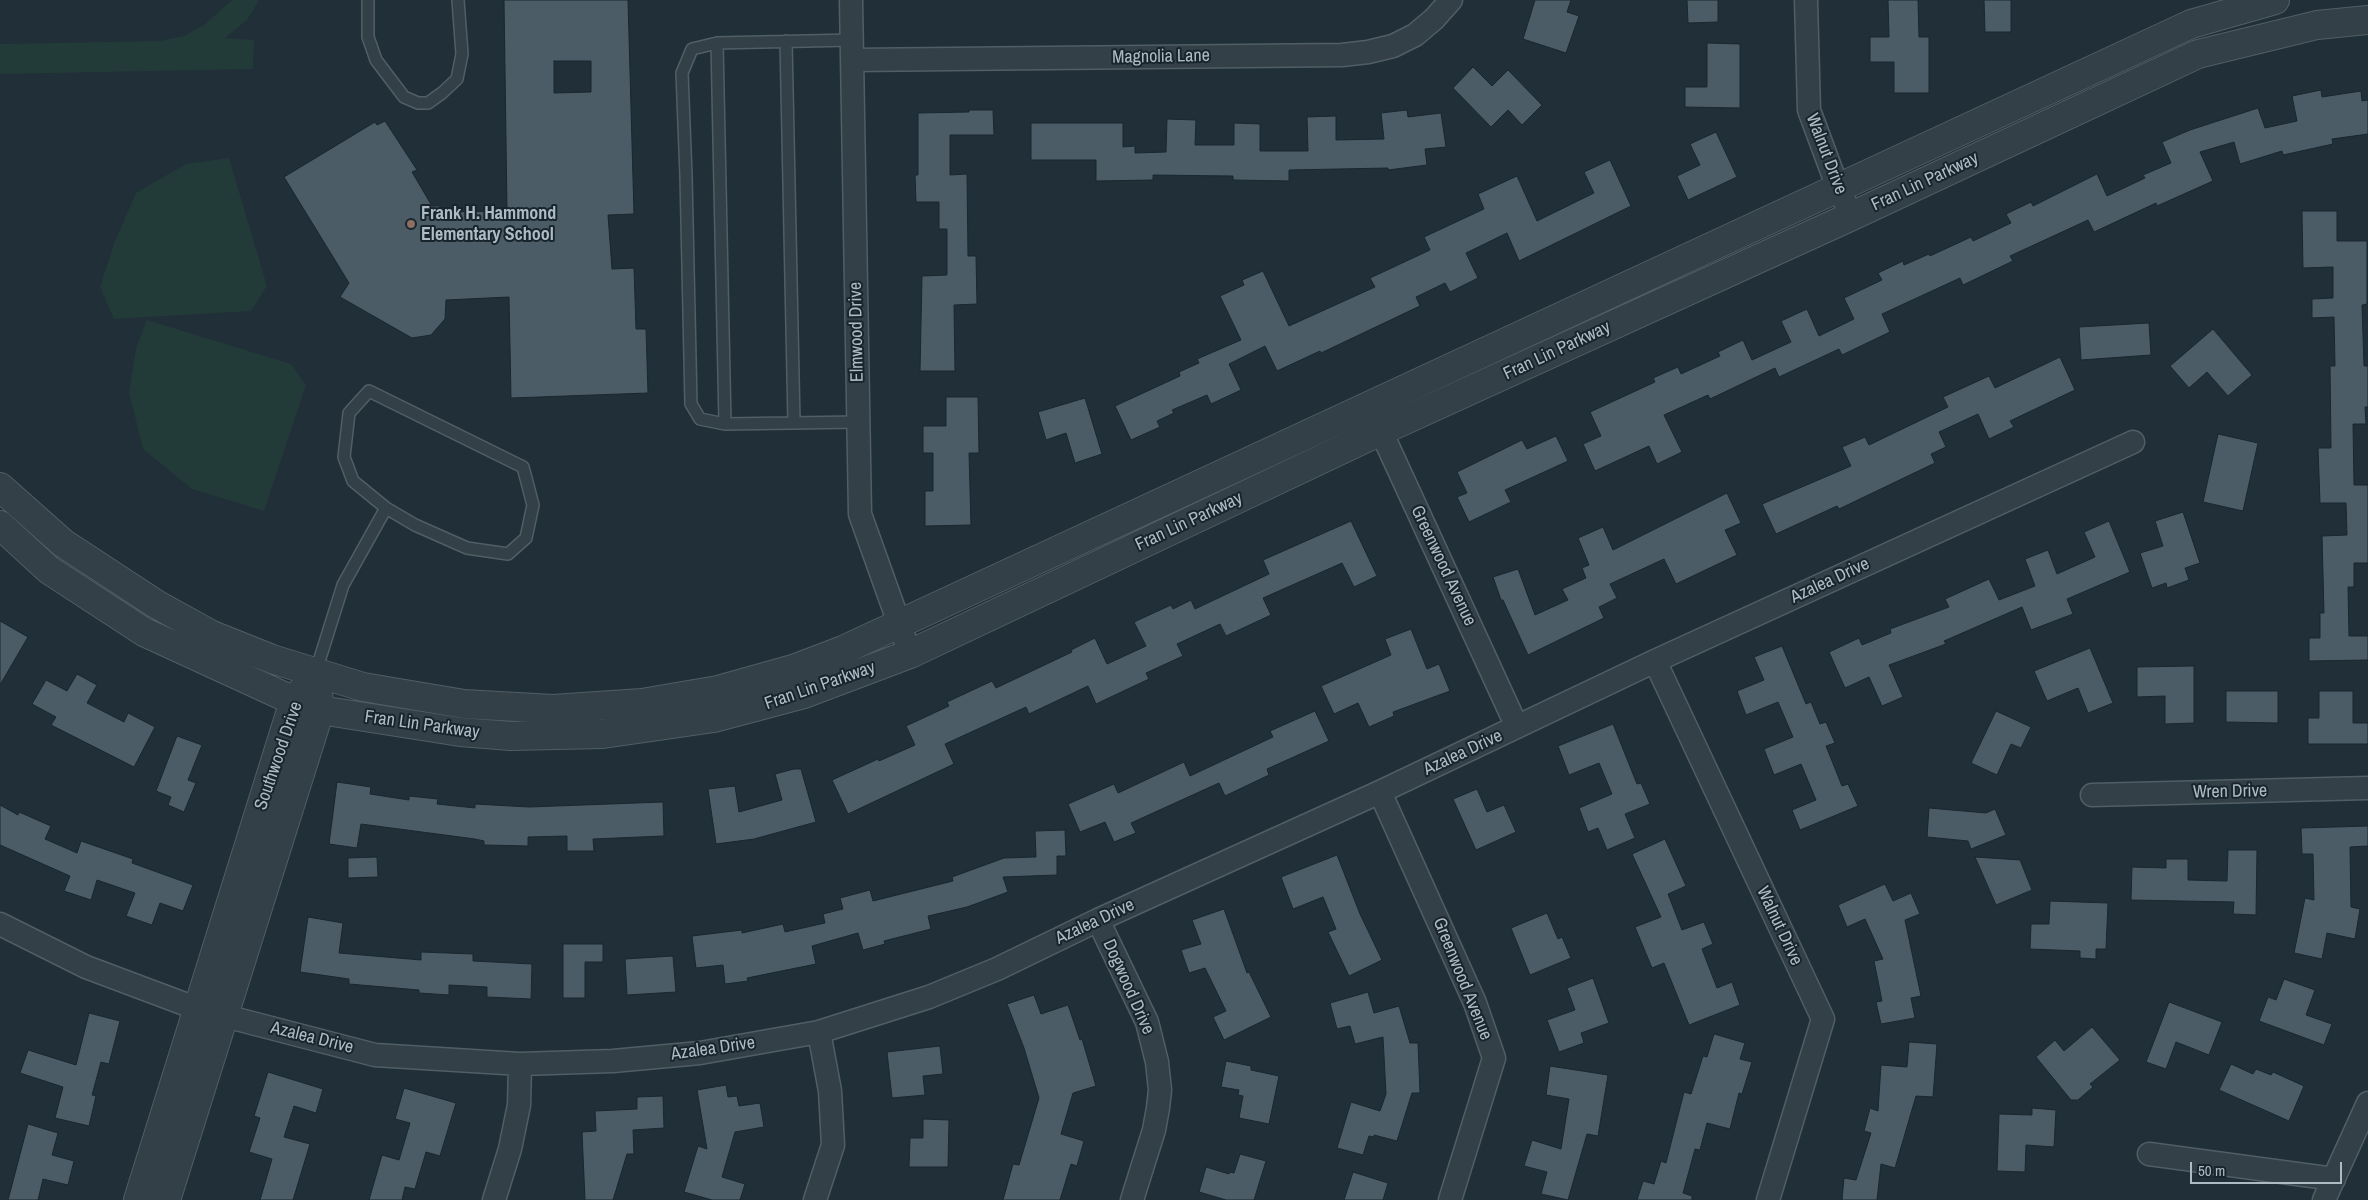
<!DOCTYPE html>
<style>
body{margin:0}
#map{position:relative;width:2368px;height:1200px;overflow:hidden;background:#202f38;font-family:"Archivo Narrow",sans-serif}
canvas{display:block}
.scale{position:absolute;left:2190px;top:1162px;width:152px;height:22px;box-sizing:border-box;border:2px solid #aebbc5;border-top:0;padding-left:6px;font-size:15px;line-height:18px;white-space:nowrap;color:#aebbc5;-webkit-text-stroke:4px #19252d;paint-order:stroke}
</style>
<div id="map">
<canvas width="2368" height="1200"></canvas>
<div class="scale">50 m</div>
</div>
<script>
const ctx = document.querySelector('canvas').getContext('2d');
ctx.lineJoin = 'round';
function fillPath(path, color) { ctx.fillStyle = color; ctx.fill(path, 'evenodd'); }
const poly = rows => new Path2D(rows.map(r => 'M' + r).join(''));
function strokePath(path, color, width, dash) { ctx.strokeStyle = color; ctx.lineWidth = width; ctx.lineCap = dash ? 'butt' : 'round'; ctx.setLineDash(dash || []); ctx.stroke(path); }
function write(font, color, halo, rows, align = 'center') {
  ctx.font = font + ' "Archivo Narrow",sans-serif'; ctx.lineWidth = 4; ctx.setLineDash([]); ctx.textBaseline = 'middle'; ctx.strokeStyle = halo; ctx.fillStyle = color; for (const [text, x, y, turn = 0] of rows) {
    ctx.save(); ctx.translate(x, y); ctx.rotate((+turn || 0) * Math.PI / 180); ctx.textAlign = isNaN(turn) ? turn : align; if (halo) ctx.strokeText(text, 0, 0); ctx.fillText(text, 0, 0); ctx.restore();
  }
}
const green = poly([
 [232,0,259,0,247,20,225,38,254,40,253,69,0,74,0,44,160,41,184,36,204,25],
 [229,158,267,286,251,311,114,319,100,287,115,241,136,193,186,164],
 [147,320,291,364,306,385,264,511,192,489,143,449,129,392,136,348]
]);
const building = poly([
 [504,0,628,0,634,214,608,215,612,269,634,268,636,329,646,329,648,393,511,398,509,297,446,300,445,319,431,335,412,338,340,297,349,283,284,177,375,122,377,125,385,121,417,170,412,172,432,206,440,206,440,212,507,211,504,0],
 [554,61,591,61,591,92,554,93,554,61],
 [1535,0,1571,0,1567,12,1579,16,1566,53,1523,39,1535,0],
 [1687,0,1718,0,1718,22,1688,23,1687,0],
 [1888,0,1918,0,1919,37,1929,37,1929,93,1894,93,1894,62,1870,62,1870,37,1889,37,1888,0],
 [1984,0,2011,0,2011,32,1985,32,1984,0],
 [1707,43,1740,44,1740,108,1685,107,1685,87,1707,87,1707,43],
 [1473,67,1492,86,1508,70,1542,105,1522,125,1508,110,1491,127,1453,88,1473,67],
 [2321,90,2322,97,2361,91,2362,101,2368,100,2368,134,2332,139,2333,144,2283,155,2282,151,2240,164,2234,142,2200,152,2213,181,2157,206,2156,203,2094,232,2088,220,2010,256,2013,261,1963,285,1960,278,1882,314,1890,332,1842,355,1839,349,1779,377,1775,368,1710,399,1708,395,1664,415,1682,452,1657,464,1649,446,1595,471,1583,444,1601,436,1590,412,1655,382,1653,378,1678,367,1681,374,1720,356,1718,352,1743,340,1752,360,1791,342,1781,321,1807,309,1819,336,1854,319,1844,298,1882,280,1878,273,1903,261,1904,265,1929,254,1930,256,1971,237,1973,241,2011,223,2006,214,2031,202,2033,206,2097,174,2107,196,2145,178,2143,175,2171,163,2162,142,2190,130,2258,108,2265,128,2297,121,2292,96,2321,90],
 [969,110,993,110,994,135,950,135,950,175,967,174,968,256,976,256,977,304,954,305,955,371,920,371,922,276,947,275,947,229,939,229,939,202,916,202,915,175,918,175,918,113,969,112,969,110],
 [1407,110,1408,117,1441,113,1446,147,1425,149,1427,165,1388,170,1388,168,1289,170,1289,181,1233,180,1233,176,1153,175,1153,180,1096,181,1096,160,1031,160,1031,123,1123,123,1123,147,1135,146,1135,153,1166,152,1167,119,1196,120,1195,145,1234,145,1234,123,1260,124,1260,151,1308,151,1307,117,1336,116,1336,140,1384,139,1381,113,1407,110],
 [1716,132,1737,177,1688,200,1677,176,1700,165,1690,144,1716,132],
 [1610,160,1631,206,1519,261,1507,233,1466,253,1478,278,1450,292,1445,283,1416,297,1420,306,1321,353,1320,351,1277,371,1265,346,1229,364,1241,390,1211,404,1207,395,1172,410,1174,413,1157,421,1160,427,1131,440,1115,406,1180,376,1179,372,1199,363,1197,359,1241,340,1220,296,1244,285,1242,280,1263,271,1289,326,1375,287,1370,278,1430,250,1424,237,1484,209,1478,194,1517,176,1537,221,1594,193,1584,172,1610,160],
 [2302,211,2337,211,2337,241,2367,241,2367,304,2362,305,2364,366,2368,366,2368,407,2365,407,2366,424,2353,424,2354,485,2368,485,2368,563,2354,563,2354,587,2348,587,2349,636,2368,636,2368,660,2309,661,2309,638,2320,638,2320,613,2324,613,2322,536,2347,535,2346,503,2320,503,2318,448,2331,448,2330,366,2335,366,2334,317,2312,318,2312,299,2333,298,2333,267,2303,268,2302,211],
 [2149,323,2151,355,2081,360,2079,327,2149,323],
 [2213,329,2252,375,2228,396,2207,372,2189,388,2170,366,2213,329],
 [2060,357,2075,390,2010,421,2014,427,1989,439,1978,414,1939,432,1946,447,1931,454,1935,463,1839,509,1837,506,1776,534,1762,504,1851,466,1842,447,1865,437,1869,445,1948,407,1943,397,1989,376,1995,388,2060,357],
 [946,397,978,397,979,453,969,453,971,525,925,526,925,491,933,491,933,453,923,453,923,426,946,426,946,397],
 [1085,398,1102,454,1075,463,1066,433,1046,440,1038,412,1085,398],
 [2218,434,2258,443,2243,511,2203,502,2218,434],
 [1556,436,1568,461,1505,490,1511,502,1469,522,1457,497,1467,493,1457,472,1522,440,1527,449,1556,436],
 [1727,493,1741,523,1725,530,1737,555,1676,584,1664,559,1610,584,1617,598,1599,607,1604,618,1528,655,1503,600,1501,600,1493,577,1518,569,1535,615,1568,600,1562,589,1586,578,1582,568,1589,565,1578,538,1603,527,1613,550,1727,493],
 [2183,512,2200,563,2185,568,2189,580,2167,588,2166,583,2152,588,2140,553,2163,546,2155,521,2183,512],
 [1351,521,1377,576,1354,587,1342,563,1263,598,1271,615,1226,636,1220,624,1177,644,1183,656,1146,673,1149,679,1096,704,1088,686,1029,714,1026,707,945,744,954,764,848,814,832,780,878,759,879,761,915,745,906,726,949,706,947,702,992,681,996,688,1072,652,1071,650,1095,638,1107,664,1146,646,1134,622,1171,605,1173,609,1191,600,1195,609,1269,574,1263,560,1351,521],
 [2109,521,2130,572,2067,599,2073,614,2031,630,2022,607,1944,641,1946,644,1889,665,1903,697,1882,706,1869,677,1845,688,1829,652,1859,638,1862,645,1891,633,1890,629,1949,607,1945,599,1989,579,1999,600,2035,586,2025,559,2048,550,2057,574,2095,557,2084,532,2109,521],
 [0,621,28,637,0,685,0,621],
 [1411,629,1427,669,1439,664,1450,691,1393,712,1394,716,1369,727,1358,703,1334,714,1321,686,1391,655,1385,639,1411,629],
 [1782,646,1806,704,1811,702,1820,724,1826,722,1835,743,1826,746,1842,786,1848,784,1858,806,1800,830,1792,810,1816,800,1801,764,1774,775,1764,749,1793,737,1778,702,1746,715,1737,691,1764,680,1754,657,1782,646],
 [2090,648,2113,703,2088,713,2078,688,2047,701,2034,671,2090,648],
 [2194,666,2194,723,2165,724,2165,696,2137,697,2137,667,2194,666],
 [77,674,97,685,87,703,124,722,128,713,155,727,134,767,51,725,56,717,32,704,46,680,67,691,77,674],
 [2226,691,2278,691,2278,723,2226,722,2226,691],
 [2319,691,2353,691,2353,723,2368,723,2368,744,2308,744,2308,718,2319,718,2319,691],
 [1315,711,1329,741,1267,769,1269,775,1225,796,1219,783,1131,823,1136,833,1114,842,1105,822,1080,832,1068,804,1114,784,1118,793,1184,762,1190,776,1273,737,1270,731,1315,711],
 [1996,711,2031,727,2021,748,2011,744,1997,775,1971,763,1996,711],
 [1613,724,1637,784,1641,783,1650,804,1625,814,1635,838,1607,850,1598,828,1588,832,1579,808,1612,794,1599,763,1569,775,1558,746,1613,724],
 [177,736,202,745,188,780,196,783,184,812,168,805,171,797,156,791,177,736],
 [794,769,801,769,816,822,754,839,716,844,708,789,735,786,739,812,782,800,775,774,794,769],
 [337,782,371,787,370,794,409,800,409,796,438,799,437,804,475,808,475,804,529,807,663,802,664,836,593,839,594,851,567,851,567,836,528,837,528,846,484,845,484,841,475,839,361,824,357,848,329,844,337,782],
 [1477,789,1487,812,1504,805,1516,832,1476,850,1453,799,1477,789],
 [0,805,18,815,19,812,51,826,45,839,77,853,81,841,133,859,132,863,193,885,183,911,160,903,152,925,126,916,135,893,97,880,91,900,64,891,70,876,0,845,0,805],
 [1929,808,1986,813,1995,809,2006,835,1971,849,1968,841,1927,837,1929,808],
 [2368,826,2368,846,2350,847,2351,907,2360,909,2355,939,2327,933,2322,959,2294,953,2305,898,2314,900,2313,854,2302,854,2301,828,2368,826],
 [1065,830,1066,856,1057,856,1057,875,1003,877,1008,892,967,907,928,916,931,929,884,941,885,944,863,950,858,933,812,946,816,964,747,978,748,981,725,984,723,965,696,968,692,936,742,930,742,933,783,924,785,932,825,923,823,914,843,909,840,898,870,890,873,901,953,881,952,877,1004,858,1036,857,1035,831,1065,830],
 [1665,839,1686,886,1668,894,1682,930,1704,922,1713,944,1702,949,1717,988,1732,982,1740,1005,1689,1025,1664,963,1652,968,1635,927,1661,917,1632,854,1665,839],
 [2228,850,2257,850,2256,915,2233,914,2234,902,2131,900,2132,867,2166,868,2166,859,2188,859,2188,880,2227,881,2228,850],
 [1337,855,1360,914,1382,960,1349,976,1328,932,1336,929,1323,897,1293,909,1281,877,1337,855],
 [377,857,378,877,348,878,348,858,377,857],
 [1975,857,2020,860,2032,890,1996,905,1975,857],
 [1885,884,1893,901,1911,893,1920,914,1905,920,1921,996,1911,998,1915,1018,1881,1024,1876,1002,1882,1001,1874,961,1883,959,1865,919,1847,927,1838,905,1885,884],
 [2050,901,2108,903,2106,949,2096,949,2096,959,2080,958,2080,951,2030,949,2031,924,2049,924,2050,901],
 [1224,909,1247,973,1249,972,1271,1017,1224,1040,1213,1017,1226,1011,1205,968,1189,973,1181,950,1201,944,1192,920,1224,909],
 [1547,913,1558,939,1562,937,1571,958,1530,975,1511,928,1547,913],
 [308,917,343,923,339,953,421,960,421,952,473,954,473,961,532,964,531,999,487,997,487,987,449,985,449,995,419,993,419,990,349,984,349,979,300,972,308,917],
 [563,944,603,944,603,962,585,962,585,998,563,998,563,944],
 [673,956,676,992,627,995,625,959,673,956],
 [1593,978,1609,1023,1581,1033,1584,1043,1559,1052,1547,1020,1575,1010,1567,988,1593,978],
 [2284,979,2315,990,2306,1015,2332,1024,2324,1045,2259,1021,2268,997,2276,1000,2284,979],
 [1368,992,1374,1013,1399,1006,1410,1043,1418,1043,1420,1093,1412,1093,1397,1141,1374,1135,1374,1137,1369,1136,1363,1155,1337,1148,1351,1102,1380,1111,1386,1094,1383,1037,1355,1044,1350,1026,1337,1029,1330,1003,1368,992],
 [1034,995,1041,1014,1068,1005,1080,1040,1082,1039,1096,1086,1073,1093,1061,1134,1084,1141,1077,1166,1071,1164,1060,1200,1003,1200,1013,1164,1019,1165,1039,1098,1024,1048,1007,1004,1034,995],
 [2169,1002,2222,1022,2209,1055,2176,1042,2166,1069,2146,1062,2169,1002],
 [89,1013,120,1021,109,1064,101,1062,92,1095,96,1096,89,1126,55,1118,63,1087,20,1073,28,1050,76,1065,89,1013],
 [2092,1027,2120,1060,2090,1084,2093,1087,2078,1100,2071,1100,2036,1057,2055,1040,2064,1051,2092,1027],
 [1714,1034,1745,1043,1740,1059,1752,1062,1742,1094,1739,1093,1730,1129,1707,1123,1700,1150,1695,1149,1683,1193,1692,1196,1692,1200,1637,1200,1643,1181,1654,1184,1661,1161,1666,1163,1684,1092,1691,1094,1703,1056,1707,1057,1714,1034],
 [1909,1042,1937,1044,1933,1097,1916,1096,1895,1168,1881,1164,1877,1200,1842,1200,1844,1178,1856,1180,1871,1133,1864,1131,1870,1108,1878,1111,1881,1065,1907,1067,1909,1042],
 [940,1046,943,1074,923,1076,925,1095,892,1098,887,1052,940,1046],
 [1226,1061,1251,1066,1251,1070,1279,1076,1269,1124,1239,1118,1243,1096,1238,1095,1239,1090,1221,1087,1226,1061],
 [2231,1064,2253,1074,2256,1069,2271,1075,2273,1072,2304,1086,2289,1121,2219,1090,2231,1064],
 [1550,1066,1608,1075,1598,1136,1587,1134,1568,1200,1541,1194,1547,1172,1524,1166,1532,1140,1561,1149,1569,1099,1546,1095,1550,1066],
 [268,1072,323,1089,316,1113,294,1106,284,1137,310,1144,293,1200,260,1200,272,1159,249,1152,260,1118,254,1116,268,1072],
 [726,1085,728,1097,737,1096,739,1106,760,1103,764,1127,735,1132,722,1177,745,1184,740,1200,712,1200,684,1192,698,1146,707,1149,697,1090,726,1085],
 [404,1088,456,1103,440,1156,426,1152,415,1189,405,1187,402,1200,369,1200,382,1155,399,1160,410,1123,395,1119,404,1088],
 [663,1096,664,1128,633,1130,634,1154,627,1154,613,1200,585,1200,582,1132,596,1131,595,1111,637,1109,637,1097,663,1096],
 [2032,1108,2056,1110,2054,1147,2026,1145,2025,1172,1997,1171,1999,1114,2032,1115,2032,1108],
 [923,1119,949,1120,948,1167,909,1167,910,1138,923,1138,923,1119],
 [28,1124,58,1133,52,1155,74,1161,68,1185,43,1179,38,1200,8,1200,28,1124],
 [1240,1154,1266,1161,1254,1200,1226,1200,1199,1192,1206,1167,1229,1174,1230,1172,1234,1173,1240,1154],
 [1353,1172,1388,1183,1383,1200,1344,1200,1353,1172]
]);
const service = poly([
 [368,0,368,37,376,60,404,97,418,103,428,103,442,93,457,79,462,54,458,0],
 [852,40,717,43,692,49,682,73,686,176,691,404,700,419,725,424,858,422],
 [786,41,794,423],
 [717,43,725,424],
 [369,391,523,467,533,505,526,538,508,554,467,548,415,525,386,508,353,481,344,457,349,413,369,391],
 [316,671,343,585,386,508]
]);
const minor = poly([
 [851,0,860,514,910,654],
 [1806,0,1809,110,1838,188,1852,216],
 [853,60,1342,55,1368,52,1393,46,1415,35,1434,19,1451,0],
 [1374,416,1517,727],
 [1655,661,1823,1019,1768,1200],
 [1380,792,1475,1003,1494,1058,1450,1200],
 [2092,795,2368,788],
 [1098,920,1147,1022,1157,1062,1160,1090,1158,1108,1154,1130,1132,1200],
 [0,924,86,967,198,1009,375,1055,520,1064,613,1061,700,1053,819,1032,929,997,997,969,1098,920,1380,792,1655,661,2133,442],
 [2149,1154,2334,1179],
 [494,1200,510,1149,519,1105,520,1064],
 [815,1200,833,1145,830,1091,819,1032],
 [2324,1200,2368,1103]
]);
const tertiary = poly([
 [0,487,63,543,156,604,212,635,272,659,363,687,464,704,553,709,642,703,718,690,793,669,843,650,2191,24,2275,0],
 [0,525,49,570,144,632,294,701,320,710,460,732,511,736,603,734,714,718,804,694,910,654,1381,431,1852,216,2198,54,2317,25,2368,20],
 [138,1200,294,701,305,687],
 [166,1200,320,710,318,693]
]);
const markers = [
 [411,224,5,"#8d6e63"]
];
const streetNames = [
 ["Magnolia Lane",1161,57,-1],
 ["Walnut Drive",1826,154,69],
 ["Fran Lin Parkway",1925,182,-25],
 ["Elmwood Drive",857,332,-91],
 ["Fran Lin Parkway",1557,351,-25],
 ["Fran Lin Parkway",1189,522,-25],
 ["Greenwood Avenue",1443,566,65],
 ["Azalea Drive",1830,581,-25],
 ["Fran Lin Parkway",820,686,-19],
 ["Fran Lin Parkway",422,725,8],
 ["Azalea Drive",1463,753,-25],
 ["Southwood Drive",279,756,-71],
 ["Wren Drive",2230,792,-1],
 ["Azalea Drive",1095,922,-25],
 ["Walnut Drive",1779,926,65],
 ["Greenwood Avenue",1462,979,68],
 ["Dogwood Drive",1128,987,66],
 ["Azalea Drive",312,1038,14],
 ["Azalea Drive",713,1049,-8]
];
const poiNames = [
 ["Frank H. Hammond",421,214],
 ["Elementary School",421,235]
];
fillPath(green, '#233b38');
fillPath(building, '#4b5c67');
strokePath(building, '#1b272f', 1);
strokePath(service, '#515e66', 14);
strokePath(minor, '#515e66', 25);
strokePath(tertiary, '#515e66', 30);
strokePath(service, '#344048', 11);
strokePath(minor, '#344048', 22);
strokePath(tertiary, '#344048', 28);
for (const [x, y, r, color] of markers) { const dot = new Path2D(); dot.arc(x, y, r, 0, 2 * Math.PI); ctx.fillStyle = color; ctx.fill(dot); strokePath(dot, '#19252d', 2); }
write('18px', '#aebbc5', '#19252d', streetNames);
write('bold 18px', '#aebbc5', '#19252d', poiNames, 'left');
</script>
